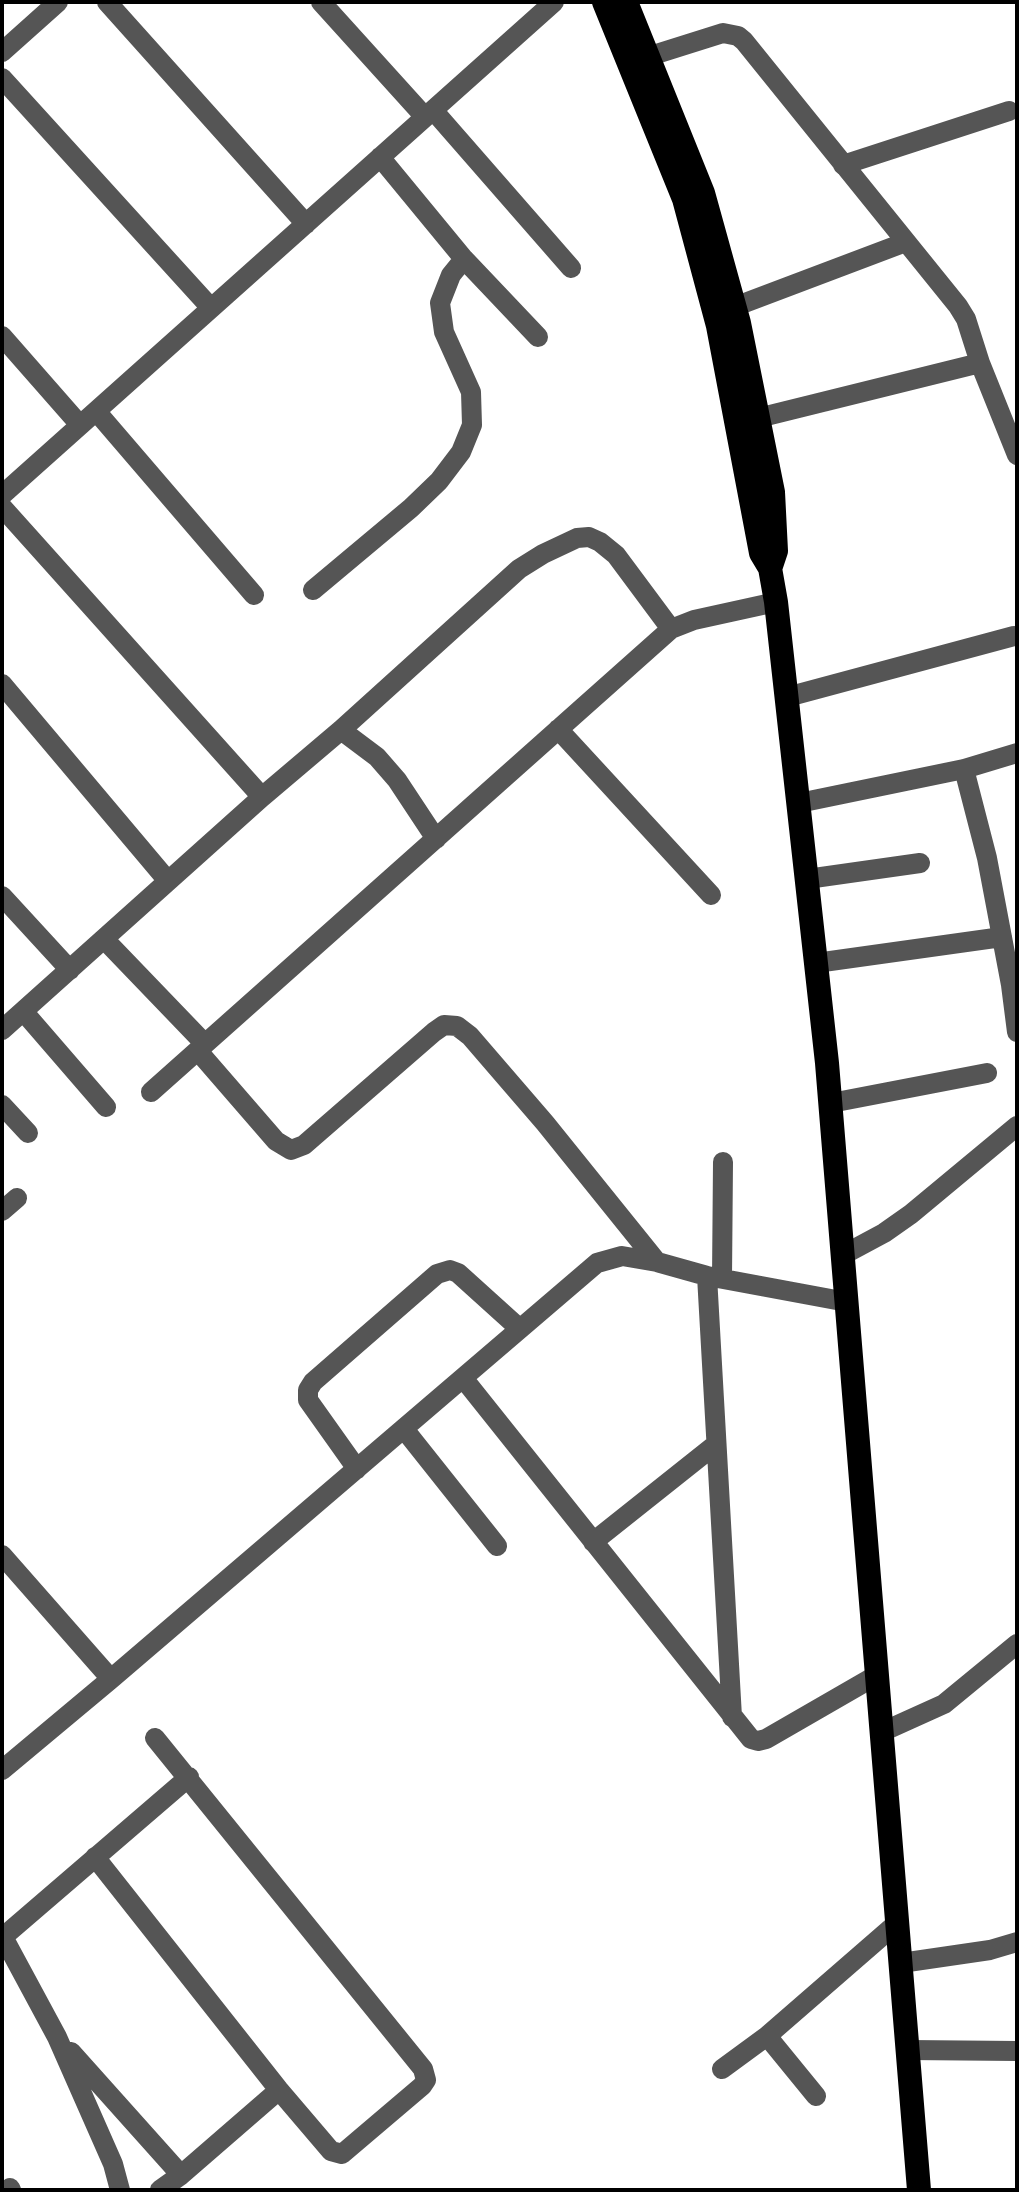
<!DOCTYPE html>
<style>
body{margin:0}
#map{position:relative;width:1019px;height:2192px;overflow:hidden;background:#fff;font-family:Helvetica,sans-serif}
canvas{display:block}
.frame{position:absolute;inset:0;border:4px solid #000;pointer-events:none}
</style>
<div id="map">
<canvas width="1019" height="2192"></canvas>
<div class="frame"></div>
</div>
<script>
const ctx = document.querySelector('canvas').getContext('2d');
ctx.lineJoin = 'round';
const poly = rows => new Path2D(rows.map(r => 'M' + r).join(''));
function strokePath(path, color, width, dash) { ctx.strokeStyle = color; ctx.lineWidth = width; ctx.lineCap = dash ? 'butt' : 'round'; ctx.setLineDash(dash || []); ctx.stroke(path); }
const minor = poly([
 [107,2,306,224],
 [321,2,425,117],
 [2,52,58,2],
 [650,56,723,33,738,36,744,41,958,306,966,319,980,363,1017,455],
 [2,78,211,308],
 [433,110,571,268],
 [380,157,464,259,538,337],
 [843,165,1009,111],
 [734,307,906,242],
 [2,336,80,425],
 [96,411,254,595],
 [758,418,980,363],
 [2,495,554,2],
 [2,507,262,797],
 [313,590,411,508,439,481,461,452,472,425,471,392,444,332,440,303,451,275,464,259],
 [2,684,168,881],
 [787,697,1014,636],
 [558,729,711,895],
 [341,730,377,757,397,780,436,839],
 [964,769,987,858,1011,985,1017,1032],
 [799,803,964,769,1017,753],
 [807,879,920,863],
 [2,896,70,970],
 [105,940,205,1044],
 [816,963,1002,937],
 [23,1011,106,1107],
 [2,1030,262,797,341,730,519,569,543,554,577,538,589,537,600,542,616,555,671,629],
 [198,1051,276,1141,291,1150,304,1145,434,1032,444,1025,457,1026,470,1036,545,1123,657,1262],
 [151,1092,671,629,694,620,776,602],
 [831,1103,987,1073],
 [2,1105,28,1133],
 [2,1211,17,1198],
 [843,1255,884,1233,911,1214,1017,1126],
 [707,1276,732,1717],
 [722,1278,723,1162],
 [463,1378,751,1739,758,1741,766,1739,877,1675],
 [404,1429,497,1546],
 [357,1469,308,1400,308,1390,313,1382,437,1274,450,1270,458,1273,520,1329],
 [593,1542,715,1445],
 [2,1555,111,1679],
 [882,1732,944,1704,1017,1644],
 [2,1770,111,1679,597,1263,622,1256,657,1262,707,1276,847,1302],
 [95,1857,279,2090,331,2151,342,2154,422,2086,426,2080,423,2069,155,1738],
 [2,1935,57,2037,113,2164,120,2190],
 [3,1937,189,1777],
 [901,1963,990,1950,1017,1942],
 [767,2036,816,2096],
 [908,2050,1017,2051],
 [71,2052,181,2175],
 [722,2069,767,2036,897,1923],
 [10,2188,11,2190],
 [160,2190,181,2175,279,2090]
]);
const highway = poly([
 [604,2,684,199,718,326,761,553,770,568,776,602,827,1063,919,2190],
 [626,2,703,193,739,323,773,492,776,551,771,566]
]);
strokePath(minor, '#555', 20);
strokePath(highway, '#000', 24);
</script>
